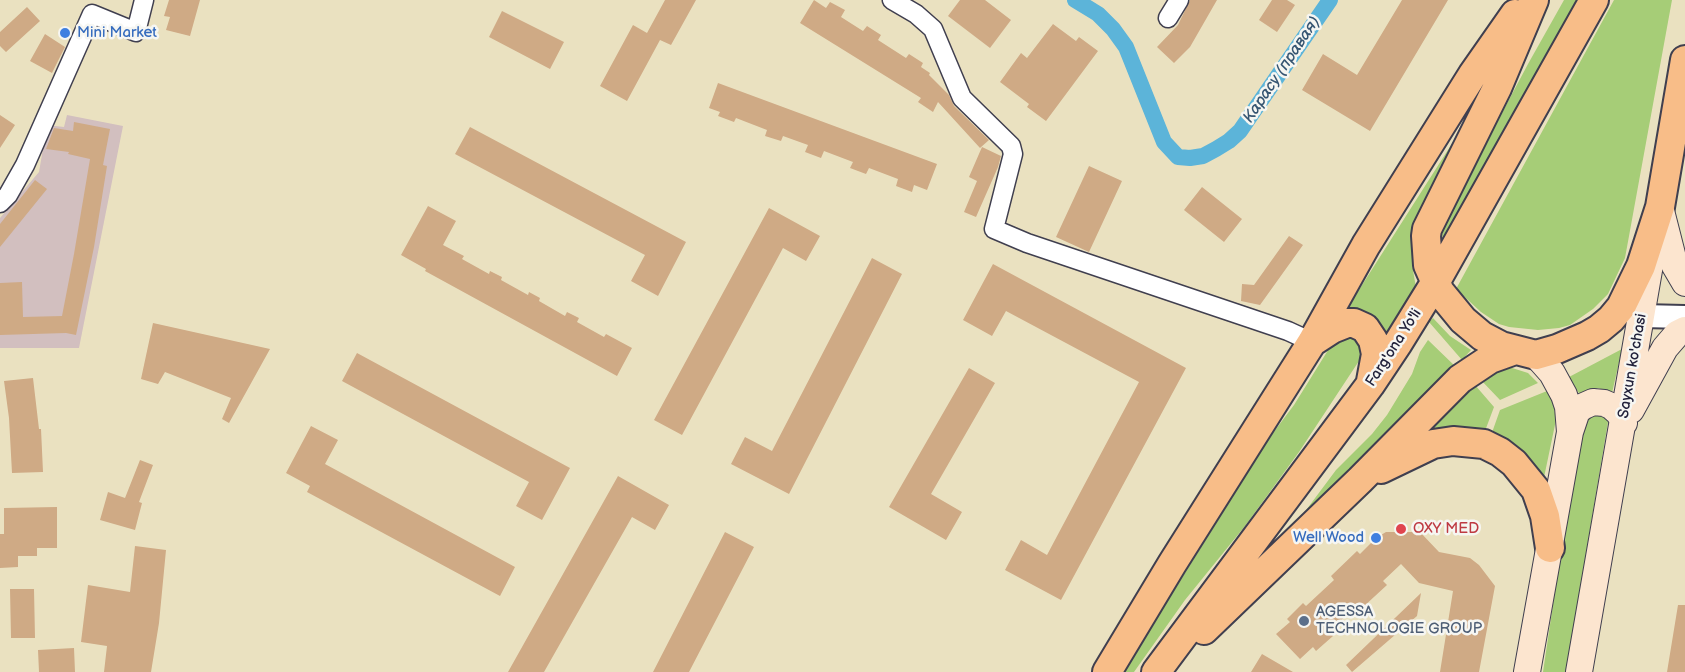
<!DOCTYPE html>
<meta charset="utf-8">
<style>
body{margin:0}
canvas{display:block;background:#eae1c0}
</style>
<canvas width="1685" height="672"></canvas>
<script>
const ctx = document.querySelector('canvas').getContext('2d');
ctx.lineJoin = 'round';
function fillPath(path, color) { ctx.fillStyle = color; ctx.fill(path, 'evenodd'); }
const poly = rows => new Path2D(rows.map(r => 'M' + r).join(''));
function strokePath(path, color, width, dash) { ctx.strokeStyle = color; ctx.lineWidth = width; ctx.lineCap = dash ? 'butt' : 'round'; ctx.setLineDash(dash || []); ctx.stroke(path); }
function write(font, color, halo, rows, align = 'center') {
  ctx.font = font + ' "Balsamiq Sans",sans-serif'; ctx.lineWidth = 5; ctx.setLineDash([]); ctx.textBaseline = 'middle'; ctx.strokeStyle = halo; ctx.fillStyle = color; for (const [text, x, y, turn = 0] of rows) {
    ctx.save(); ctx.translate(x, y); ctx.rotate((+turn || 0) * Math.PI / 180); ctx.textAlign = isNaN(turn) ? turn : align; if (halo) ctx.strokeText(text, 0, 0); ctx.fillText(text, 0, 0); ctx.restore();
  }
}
const industrial = poly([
 [67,115,123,126,79,348,0,348,0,218,39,172,47,125,64,127]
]);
const green = poly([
 [1564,0,1577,0,1443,248,1442,232,1447,216,1528,64],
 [1614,0,1672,0,1625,258,1608,294,1593,309,1570,325,1559,328,1538,330,1509,327,1499,324,1481,312,1456,289],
 [1486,90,1413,238,1412,264,1416,288,1383,340,1343,315],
 [1433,318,1450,336,1471,350,1462,360,1429,322],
 [1346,333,1362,341,1362,357,1357,364,1299,452,1245,526,1185,600,1134,672,1123,672,1270,437,1294,405,1330,347],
 [1428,340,1457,368,1283,541,1336,470,1372,434,1387,415,1412,374,1420,352],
 [1622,349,1612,393,1598,388,1580,395,1569,377],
 [1509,367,1528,373,1538,383,1500,400,1479,378],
 [1475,385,1494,407,1482,439,1417,439],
 [1547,391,1553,402,1556,420,1542,487,1489,441,1500,410],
 [1588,411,1607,418,1608,422,1566,672,1543,672,1581,416]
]);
const canal = poly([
 [1075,0,1098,14,1113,29,1126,47,1164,142,1178,157,1190,158,1203,156,1216,149,1229,141,1240,131,1330,0]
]);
const building = poly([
 [169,0,200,0,190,36,166,30,170,17,164,16],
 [665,0,696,0,671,45,660,40,627,101,600,86,633,25,647,33],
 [814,0,826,8,830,2,845,10,841,17,863,31,867,26,881,35,878,40,906,58,909,54,923,63,921,67,930,73,929,75,949,95,954,106,989,140,980,148,938,102,933,112,918,102,921,98,800,23],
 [960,0,985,0,1011,20,990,48,948,16],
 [1190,0,1217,0,1190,47,1174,63,1157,47,1178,25],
 [1272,0,1287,0,1295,5,1277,32,1259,20],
 [1402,0,1448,0,1370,131,1302,90,1323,54,1357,75],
 [27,7,40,21,6,52,0,46,0,32],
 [502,11,564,42,550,69,489,37],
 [1053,24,1076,41,1079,37,1098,51,1046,121,1027,107,1029,104,1000,82,1021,53,1027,58],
 [45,34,65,47,52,73,30,61],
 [718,83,937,164,927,190,914,185,912,192,896,186,898,179,869,168,866,174,850,168,853,162,824,151,821,158,805,152,808,145,783,136,781,141,765,136,767,130,736,118,734,122,718,116,720,112,709,108],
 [0,115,15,125,0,148],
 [74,122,110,129,103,165,107,166,94,247,76,335,66,333,0,335,0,283,22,282,23,317,62,316,74,254,90,159,68,154,69,152,46,149,54,128,73,131],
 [470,127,686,242,658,296,631,281,645,255,455,154],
 [982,147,1001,156,998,167,976,217,964,212,977,181,969,177],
 [1089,166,1122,181,1089,252,1056,237],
 [35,180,47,189,0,247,0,224],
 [1202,187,1242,219,1224,242,1184,210],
 [428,206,456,221,443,245,464,256,462,259,489,274,490,271,502,277,501,280,528,295,529,292,540,298,539,301,565,316,567,312,579,318,577,322,604,337,606,334,632,348,617,376,425,271,426,269,401,255],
 [769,208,820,236,806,261,783,248,682,435,654,420],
 [1289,236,1303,245,1260,305,1241,301,1242,284,1254,285],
 [872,258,902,274,789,494,731,464,745,437,772,451],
 [993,264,1186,368,1061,600,1005,570,1021,540,1047,555,1139,382,1006,311,992,336,963,320],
 [153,323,270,349,229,423,222,419,231,398,165,372,158,384,141,379],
 [357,353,570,468,542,520,516,506,529,482,342,381],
 [969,368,995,383,931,494,962,512,946,540,889,507],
 [33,378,39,429,41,429,43,472,12,473,9,418,4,381],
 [311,426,338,440,325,464,515,567,500,596,307,492,310,486,286,473],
 [140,460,153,465,139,502,142,503,135,530,100,520,108,492,125,498],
 [618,476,669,505,655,530,632,517,544,672,508,672],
 [57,507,57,548,37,548,37,556,18,556,18,567,0,568,0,534,4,534,4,508],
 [725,532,754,547,689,672,653,672],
 [1386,532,1420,532,1439,552,1470,558,1479,565,1495,586,1479,672,1440,672,1453,591,1419,583,1401,564,1383,581,1387,585,1362,608,1358,605,1329,631,1333,636,1316,651,1313,647,1300,659,1276,634,1290,622,1287,619,1303,603,1306,606,1334,580,1331,576,1357,551,1360,554,1376,538],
 [135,546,166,550,159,623,151,672,104,672,107,646,81,642,88,585,130,592],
 [10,589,34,589,35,638,11,638],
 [1421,593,1417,616,1352,672,1346,665],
 [1678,605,1685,605,1685,672,1667,672],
 [74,648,75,672,39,672,38,650],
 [1262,654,1293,672,1251,672]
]);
const minor = poly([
 [892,0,916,14,933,29,962,98,1011,146,1013,154,994,229,1027,243,1288,331,1312,342],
 [1168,18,1179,0],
 [0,203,8,195,25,165,92,14,136,32,144,0]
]);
const tertiary = poly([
 [1642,316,1685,317]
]);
const secondary = poly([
 [1660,207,1675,266,1685,283],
 [1631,410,1665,348,1677,334,1685,330],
 [1570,432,1577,411,1584,406,1593,402,1604,403,1611,406,1619,413,1624,423],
 [1527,672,1570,432,1568,407,1564,395,1552,373,1536,355],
 [1579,672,1652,253]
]);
const primary = poly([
 [1534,0,1497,88,1427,229,1426,236,1428,265,1440,292,1463,320,1482,336,1501,346,1536,355,1557,349,1587,336,1599,329,1611,319,1621,307,1641,266,1660,207,1685,60],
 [1312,342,1332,329,1347,323,1354,323,1365,328,1373,340,1376,354,1371,381],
 [1381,469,1433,444,1453,441,1484,444,1500,452,1514,463,1536,490,1545,516,1550,548],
 [1204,630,1360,480,1460,379,1490,359,1515,350],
 [1107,672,1172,564,1312,342,1366,245,1473,74,1515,14],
 [1156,672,1370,385,1398,343,1435,283,1594,0]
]);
const markers = [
 [65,33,6,"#3f7fe0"],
 [1401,529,6,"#e0444e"],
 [1376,538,6,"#3f7fe0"],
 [1304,621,6,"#5c6f8a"]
];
const shopNames = [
 ["Mini Market",77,33],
 ["Well Wood",1364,538,"right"]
];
const streetNames = [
 ["Farg'ona Yo'li",1394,348,-57],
 ["Sayxun ko'chasi",1633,366,-80]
];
const healthNames = [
 ["OXY MED",1413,529]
];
const serviceNames = [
 ["AGESSA",1316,612],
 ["TECHNOLOGIE GROUP",1316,629]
];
const waterNames = [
 ["Карасу (правая)",1282,70,-56]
];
fillPath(industrial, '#d2bfbf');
fillPath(green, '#a6cd77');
strokePath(canal, '#5cb4d9', 16);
fillPath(building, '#cfaa85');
strokePath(minor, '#403f4f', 21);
strokePath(tertiary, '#403f4f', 26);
strokePath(secondary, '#403f4f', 28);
strokePath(primary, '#403f4f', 32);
strokePath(minor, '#fff', 18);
strokePath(tertiary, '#fff', 22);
strokePath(secondary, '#fce5cf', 26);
strokePath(primary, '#f8bd88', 28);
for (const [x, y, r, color] of markers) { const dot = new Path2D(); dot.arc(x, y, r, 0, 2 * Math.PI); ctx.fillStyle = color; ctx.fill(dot); strokePath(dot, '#f6f6f2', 2); }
write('15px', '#366cbe', '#f6f6f2', shopNames, 'left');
write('15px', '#22223b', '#f6f6f2', streetNames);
write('15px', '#be3a42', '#f6f6f2', healthNames, 'left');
write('15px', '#4e5e75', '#f6f6f2', serviceNames, 'left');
write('italic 16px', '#365572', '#f6f6f2', waterNames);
</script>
